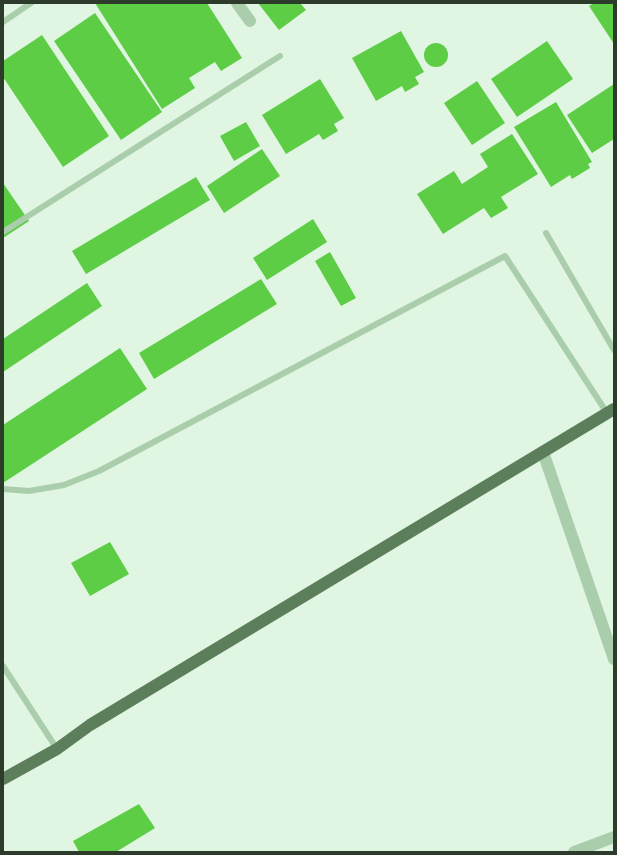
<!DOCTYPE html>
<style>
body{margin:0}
#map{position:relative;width:617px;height:855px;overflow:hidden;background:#e0f5e2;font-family:"Work Sans",sans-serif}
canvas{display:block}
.frame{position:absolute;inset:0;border:4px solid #2c3b2a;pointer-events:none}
</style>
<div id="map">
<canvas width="617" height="855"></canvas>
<div class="frame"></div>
</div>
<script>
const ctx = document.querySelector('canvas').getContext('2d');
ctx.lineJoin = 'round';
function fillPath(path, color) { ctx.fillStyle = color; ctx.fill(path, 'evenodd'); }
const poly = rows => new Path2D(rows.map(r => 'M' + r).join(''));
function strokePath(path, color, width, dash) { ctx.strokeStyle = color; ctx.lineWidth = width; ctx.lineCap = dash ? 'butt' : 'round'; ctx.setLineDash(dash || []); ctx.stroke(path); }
const building = poly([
 [95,3,207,3,242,58,221,71,215,62,189,78,195,88,162,109],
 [258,3,300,3,306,10,279,30],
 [594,3,614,3,614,44,589,6],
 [95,13,162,112,121,140,54,41],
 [401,31,424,72,415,77,419,84,405,92,402,86,376,101,352,58],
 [42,35,109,136,63,167,3,77,3,61],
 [547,41,573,79,517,117,491,79],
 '424 55a12 12 0 1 1 24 0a12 12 0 1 1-24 0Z',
 [320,79,344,118,334,124,338,131,323,140,319,134,286,154,262,115],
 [477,81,505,123,472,145,444,103],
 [614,84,614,139,592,153,567,115],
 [556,102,592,162,588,164,590,168,572,179,570,175,551,187,514,127],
 [246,122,260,146,234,161,220,136],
 [512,134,538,174,501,197,508,208,491,218,484,208,443,234,417,194,454,171,462,184,488,167,480,154],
 [262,149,280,176,224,213,207,186],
 [196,177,210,200,86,274,72,251],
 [3,183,29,221,3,238],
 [313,219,327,242,267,280,253,258],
 [330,252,356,298,341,306,315,261],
 [261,279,277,304,154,379,139,353],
 [87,283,102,306,3,372,3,339],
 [120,348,147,389,3,483,3,425],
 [110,542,129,574,90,596,71,563],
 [139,804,155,828,116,852,79,852,73,841]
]);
const lane = poly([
 [3,22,31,3],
 [3,232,280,56],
 [546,233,614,350],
 [3,489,29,491,64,485,99,471,505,256,607,413],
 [3,666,57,749]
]);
const street = poly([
 [237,3,250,21],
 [543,452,614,659],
 [574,852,614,837]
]);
const primary = poly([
 [3,779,57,749,90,725,614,409]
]);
fillPath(building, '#5dcd46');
strokePath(lane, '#aaceac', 6);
strokePath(street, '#aaceac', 12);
strokePath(primary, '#5d7e5b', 12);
</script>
